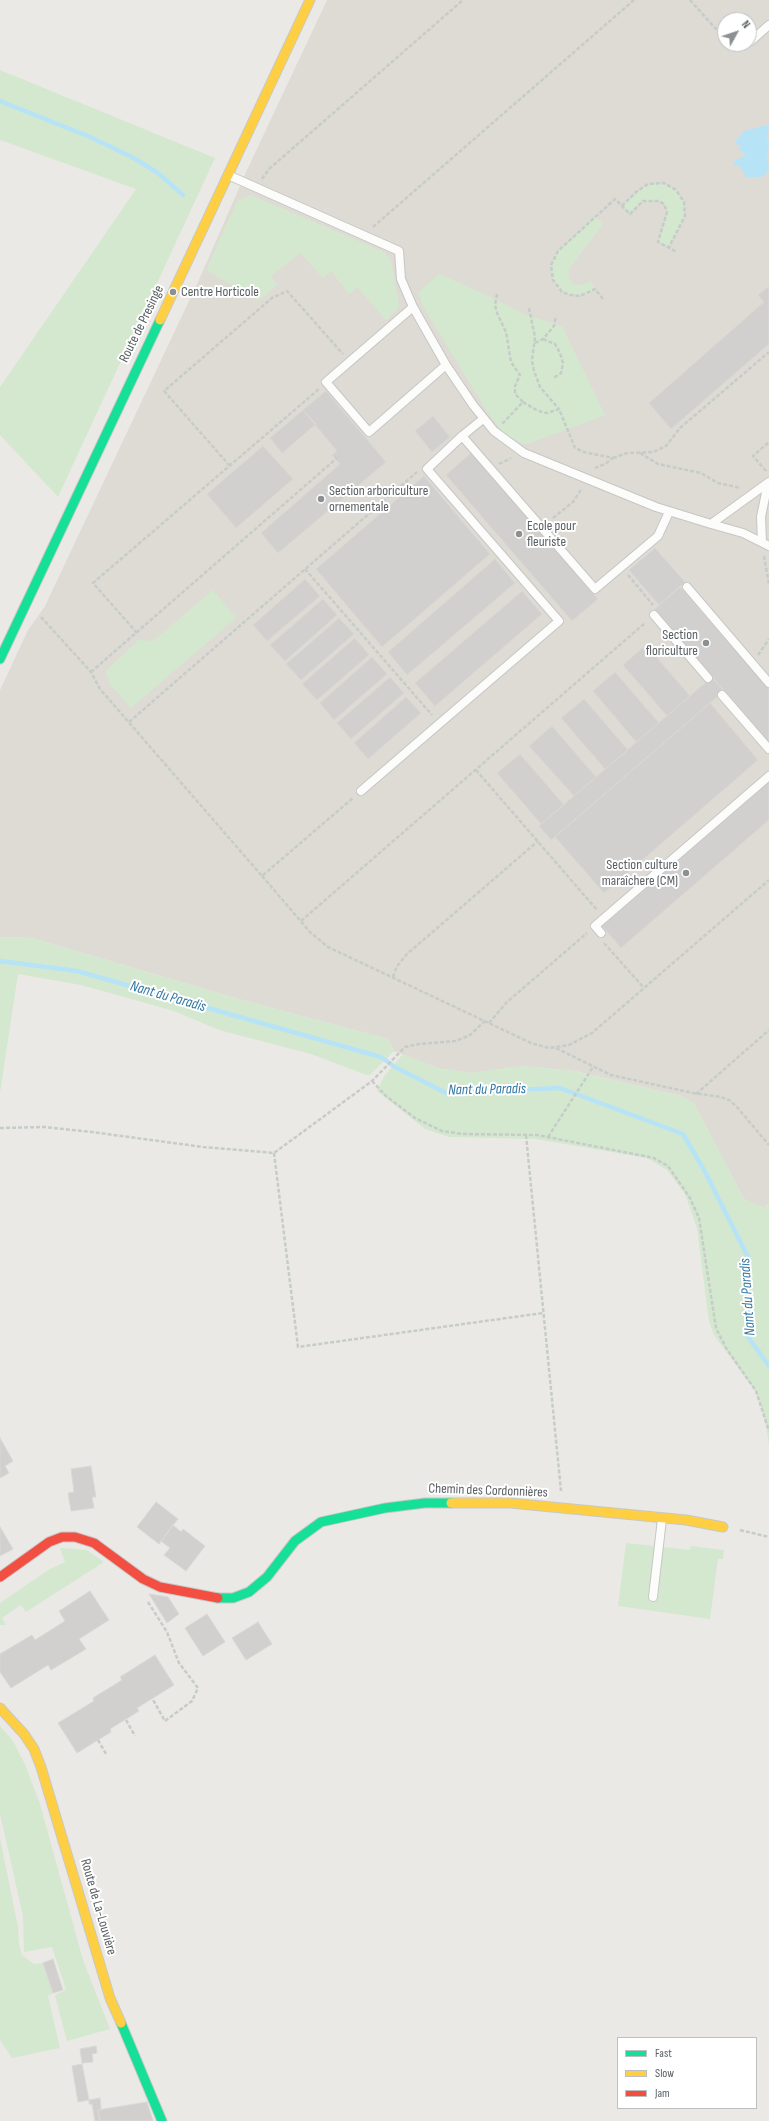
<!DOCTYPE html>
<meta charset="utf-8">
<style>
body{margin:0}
#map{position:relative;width:769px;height:2121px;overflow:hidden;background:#ebe9e5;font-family:"Sofia Sans Condensed",sans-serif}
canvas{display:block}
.legend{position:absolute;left:617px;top:2037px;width:140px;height:72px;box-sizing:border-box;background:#fff;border:1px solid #bdbfc1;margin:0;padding:5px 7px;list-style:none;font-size:12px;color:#5a6064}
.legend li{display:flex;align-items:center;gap:8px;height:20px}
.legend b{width:20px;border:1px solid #bdbfc1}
.north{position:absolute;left:717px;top:12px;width:40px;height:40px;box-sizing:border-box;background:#fff;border:1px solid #bdbfc1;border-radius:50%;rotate:50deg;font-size:11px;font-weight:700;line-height:16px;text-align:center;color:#5a6064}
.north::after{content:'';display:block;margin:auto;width:14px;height:18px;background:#8d9091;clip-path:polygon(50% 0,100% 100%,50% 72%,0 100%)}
</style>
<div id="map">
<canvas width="769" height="2121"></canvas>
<ul class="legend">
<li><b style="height:5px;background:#16e098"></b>Fast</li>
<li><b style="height:5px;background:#ffcf43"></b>Slow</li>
<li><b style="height:5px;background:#f24e42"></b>Jam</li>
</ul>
<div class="north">N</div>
</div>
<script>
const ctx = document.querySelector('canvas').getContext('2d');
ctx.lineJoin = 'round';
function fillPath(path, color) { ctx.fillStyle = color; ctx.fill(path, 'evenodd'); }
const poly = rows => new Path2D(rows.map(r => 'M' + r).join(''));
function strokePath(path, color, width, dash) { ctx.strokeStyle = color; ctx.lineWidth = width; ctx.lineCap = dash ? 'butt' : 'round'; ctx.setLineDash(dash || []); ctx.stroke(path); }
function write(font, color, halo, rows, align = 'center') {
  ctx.font = font + ' "Sofia Sans Condensed",sans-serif'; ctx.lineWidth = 4; ctx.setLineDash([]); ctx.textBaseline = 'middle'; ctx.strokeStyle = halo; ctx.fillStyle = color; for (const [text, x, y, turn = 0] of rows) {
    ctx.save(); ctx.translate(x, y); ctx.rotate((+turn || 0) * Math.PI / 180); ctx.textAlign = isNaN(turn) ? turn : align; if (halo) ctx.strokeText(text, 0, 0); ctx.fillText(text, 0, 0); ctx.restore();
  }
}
const education = poly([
 [327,0,769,0,769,1203,764,1208,744,1199,694,1104,681,1096,575,1071,523,1066,471,1073,437,1068,394,1051,388,1039,242,1000,32,938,0,937,0,690,28,630,45,606,198,282,247,170],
 [725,20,749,20,749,44,725,44]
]);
const green = poly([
 [0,70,215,158,58,497,0,435,0,387,136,189,0,140],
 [658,183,668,185,676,190,682,197,685,206,683,221,669,247,658,242,667,212,664,204,659,201,643,201,630,214,622,206,643,187,648,184],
 [251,195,384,252,391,260,399,305,398,309,386,320,357,287,349,294,331,271,323,278,300,253,271,276,277,285,259,301,206,270,237,201],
 [596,216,603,224,569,269,569,278,574,284,581,285,591,281,595,289,586,295,567,294,558,288,553,280,550,270,552,261,558,251],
 [439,274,491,297,526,315,562,326,605,415,525,445,503,433,488,413,425,310,418,293],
 [213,590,236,618,131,708,109,683,106,671,138,640,153,641],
 [0,937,32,938,242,1000,388,1039,394,1051,370,1075,364,1074,311,1054,219,1030,174,1011,81,985,18,974,0,1093],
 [403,1054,437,1068,471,1073,523,1066,575,1071,681,1096,694,1103,744,1199,764,1208,769,1203,769,1444,765,1420,756,1392,714,1335,709,1322,697,1228,685,1194,667,1170,647,1158,535,1139,449,1137,425,1129,377,1091,384,1076],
 [626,1543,690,1550,691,1546,724,1550,723,1559,718,1559,710,1619,618,1606],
 [61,1548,87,1550,104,1562,26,1612,21,1605,2,1618,6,1625,0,1625,0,1603,48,1570,65,1562,60,1549],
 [0,1726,13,1741,26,1767,40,1804,83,1960,110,2029,67,2041,55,1995,66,1990,52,1947,24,1952,23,1916,0,1814],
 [0,1838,18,1927,19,1944,22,1955,34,1964,43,1963,53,1993,48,1996,60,2048,12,2058,0,2040]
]);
const water = poly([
 [763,126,769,126,767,141,769,143,767,158,769,168,765,175,761,177,746,177,741,167,733,165,736,159,739,160,739,156,742,158,745,156,743,151,739,151,741,147,735,142,744,131]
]);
const stream = poly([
 [0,101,90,137,132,157,158,173,183,195],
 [0,961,77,971,381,1057,395,1067,446,1093,560,1088,683,1134,704,1170,748,1257,748,1337,769,1366]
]);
const building = poly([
 [769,286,769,344,671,429,649,403,764,302,758,295,769,286],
 [326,391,386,462,278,553,261,533,340,464,332,455,337,451,303,410,326,391],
 [303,410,316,424,282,453,270,438,303,410],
 [433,416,450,437,432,452,415,431,433,416],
 [263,446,293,479,236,528,207,494,263,446],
 [471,453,598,599,572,621,446,475,471,453],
 [424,476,490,554,382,647,316,569,424,476],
 [655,548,685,582,659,605,629,570,655,548],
 [495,559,515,583,407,675,388,652,495,559],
 [305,579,320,596,267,641,253,625,305,579],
 [680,587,769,689,769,743,654,610,680,587],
 [522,591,542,614,435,706,415,683,522,591],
 [323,599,337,615,285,661,270,645,323,599],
 [339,618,354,634,301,680,286,664,339,618],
 [355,638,369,655,317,700,302,684,355,638],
 [646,645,690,696,667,716,623,665,646,645],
 [372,657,387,674,334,720,320,703,372,657],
 [615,672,659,723,636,742,593,691,615,672],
 [390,677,404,693,351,739,337,723,390,677],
 [712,677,724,691,551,840,539,826,712,677],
 [406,697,421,713,368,759,354,743,406,697],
 [584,699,628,750,605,769,561,718,584,699],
 [710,703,758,760,604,893,555,837,710,703],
 [552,726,596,777,574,796,529,746,552,726],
 [520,754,564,805,541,824,497,773,520,754],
 [769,782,769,820,621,948,602,926,769,782],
 [0,1438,13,1461,5,1466,9,1473,0,1478,0,1438],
 [91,1466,96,1497,92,1497,94,1508,71,1511,68,1493,74,1492,71,1469,91,1466],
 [156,1502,178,1519,159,1544,137,1527,156,1502],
 [173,1525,181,1532,183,1529,205,1546,186,1571,164,1555,170,1548,161,1541,173,1525],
 [0,1527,13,1549,0,1556,0,1527],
 [90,1591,109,1620,79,1639,86,1649,51,1670,48,1665,11,1688,0,1672,0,1654,32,1635,35,1640,65,1621,59,1611,90,1591],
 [149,1594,168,1597,179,1614,167,1623,149,1594],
 [207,1614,225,1642,203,1656,185,1628,207,1614],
 [258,1622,272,1644,246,1660,232,1638,258,1622],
 [155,1655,174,1685,137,1708,139,1711,110,1729,111,1732,77,1753,58,1723,94,1701,93,1698,122,1680,120,1677,155,1655],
 [53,1959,63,1990,53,1993,43,1963,53,1959],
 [96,2046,97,2053,92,2054,93,2062,82,2063,80,2049,96,2046],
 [82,2064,89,2100,78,2102,72,2066,82,2064],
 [100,2098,101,2109,98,2110,100,2121,95,2121,92,2104,89,2104,89,2100,100,2098],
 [147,2102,153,2121,100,2121,98,2110,147,2102]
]);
const path = poly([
 [690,0,725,39],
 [729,44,737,53],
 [262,179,269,169,463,0],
 [622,206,636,192,648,184,664,183,676,190,684,202,685,216,669,247],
 [373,227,634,0],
 [497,294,495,305,497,313,506,332,511,362,520,375,515,386,515,394,523,402,502,424],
 [603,299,595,289,580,296,571,295,562,292,553,280,551,265,558,251,615,199,630,214,643,201,659,201,664,204,667,212,658,242,677,252],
 [529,308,535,337,532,360,534,371,540,387,559,409],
 [543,339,555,344,560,353,563,363,561,373,555,377,552,377],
 [535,343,543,339,554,326,556,316],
 [523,402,538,411,547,413,559,409,575,448,584,452,613,458,605,464,595,468],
 [640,453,658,464,701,473,718,483,741,488],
 [613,458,627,453,653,452,666,446,680,428,769,352],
 [499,464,511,458],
 [230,466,164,391,272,298,287,291,343,354],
 [766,471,753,456,769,442],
 [553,518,573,502,582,488],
 [764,556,769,584],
 [305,569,432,715],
 [628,575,653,605],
 [41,617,91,672,100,689,262,876,353,798],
 [137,633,93,583,319,389],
 [758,655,769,639],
 [91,672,337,458],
 [129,722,417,472],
 [476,770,597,910],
 [262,876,310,932,328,947,531,1043,549,1048,569,1045,592,1033,769,880],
 [301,921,645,623],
 [604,943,644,988],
 [393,977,397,966,407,954,538,841],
 [489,1023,507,1002,587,933],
 [556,1048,611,1075,693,1093,721,1097,729,1100,736,1106,769,1145],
 [372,1081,386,1096,415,1118,442,1131,463,1134,537,1135,644,1156,654,1158,668,1166,690,1198,699,1218,716,1328,726,1348,756,1391,769,1431],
 [696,1094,769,1030],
 [0,1128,44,1127,92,1132,203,1147,274,1153,372,1081,405,1047,419,1044,456,1041,470,1035,485,1021],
 [526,1135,561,1491],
 [548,1137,593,1067],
 [274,1153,298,1347,543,1313],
 [740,1530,769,1537],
 [148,1602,167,1632,179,1663,198,1688,192,1701,165,1721,152,1698],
 [126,1720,135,1736],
 [98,1740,106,1754]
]);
const lane = poly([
 [749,39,751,41,769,25],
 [228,175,399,251,401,279,413,307,446,365,473,405,494,431,524,453,656,507,711,524,769,482],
 [413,307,326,382,369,432,446,365],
 [483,419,462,436,595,589,658,536,669,512],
 [711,524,743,533,769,546],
 [762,542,761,517,768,483],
 [687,587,769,683],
 [654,615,708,678],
 [722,695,769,749],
 [361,791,559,621,427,469,462,436],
 [601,933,595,926,769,776],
 [653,1597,662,1519]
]);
const fast = poly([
 [0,659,160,320],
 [218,1598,233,1598,249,1592,267,1577,295,1541,321,1522,385,1508,425,1503,451,1503],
 [121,2023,162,2121]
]);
const slow = poly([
 [160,320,310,0],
 [451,1503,510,1503,686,1520,723,1527],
 [0,1708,24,1734,34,1749,41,1767,110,1998,121,2023]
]);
const jam = poly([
 [0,1577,49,1542,62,1537,75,1537,94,1543,143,1579,160,1587,218,1598]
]);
const markers = [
 [173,292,4,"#8d9091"],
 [321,499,4,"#8d9091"],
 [519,534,4,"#8d9091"],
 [706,643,4,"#8d9091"],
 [686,873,4,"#8d9091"]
];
const poiNames = [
 ["Centre Horticole",181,292],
 ["Section arboriculture",329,491],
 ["ornementale",329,507],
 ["Ecole pour",527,526],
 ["fleuriste",527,542],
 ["Section",698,635,"right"],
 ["floriculture",698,651,"right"],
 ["Section culture",678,865,"right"],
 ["maraîchere (CM)",678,881,"right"]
];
const streetNames = [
 ["Route de Presinge",142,324,-64],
 ["Chemin des Cordonnières",488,1491,2],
 ["Route de La-Louvière",98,1907,74]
];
const waterNames = [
 ["Nant du Paradis",168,997,16],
 ["Nant du Paradis",487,1090,-1],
 ["Nant du Paradis",748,1297,-94]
];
fillPath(education, '#dedbd5');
fillPath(green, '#d4e8cf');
fillPath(water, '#b7e3f7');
strokePath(stream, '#b7e3f7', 4.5);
fillPath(building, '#d2d0ce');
strokePath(building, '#dad8d4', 1);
strokePath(lane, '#c6c6c6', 10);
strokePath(fast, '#c7c8c7', 11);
strokePath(slow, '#c7c8c7', 11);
strokePath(jam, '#c7c8c7', 11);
strokePath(path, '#c6ccc8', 2.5, [4, 2]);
strokePath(lane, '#fcfcfb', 8);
strokePath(fast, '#16e098', 9);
strokePath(slow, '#ffcf43', 9);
strokePath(jam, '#f24e42', 9);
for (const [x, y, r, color] of markers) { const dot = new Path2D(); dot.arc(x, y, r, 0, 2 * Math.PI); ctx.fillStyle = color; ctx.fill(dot); strokePath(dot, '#fff', 1.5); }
write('14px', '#5a6064', '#fff', poiNames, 'left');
write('14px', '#5a6064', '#fff', streetNames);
write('italic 15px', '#3478a4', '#fff', waterNames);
</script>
